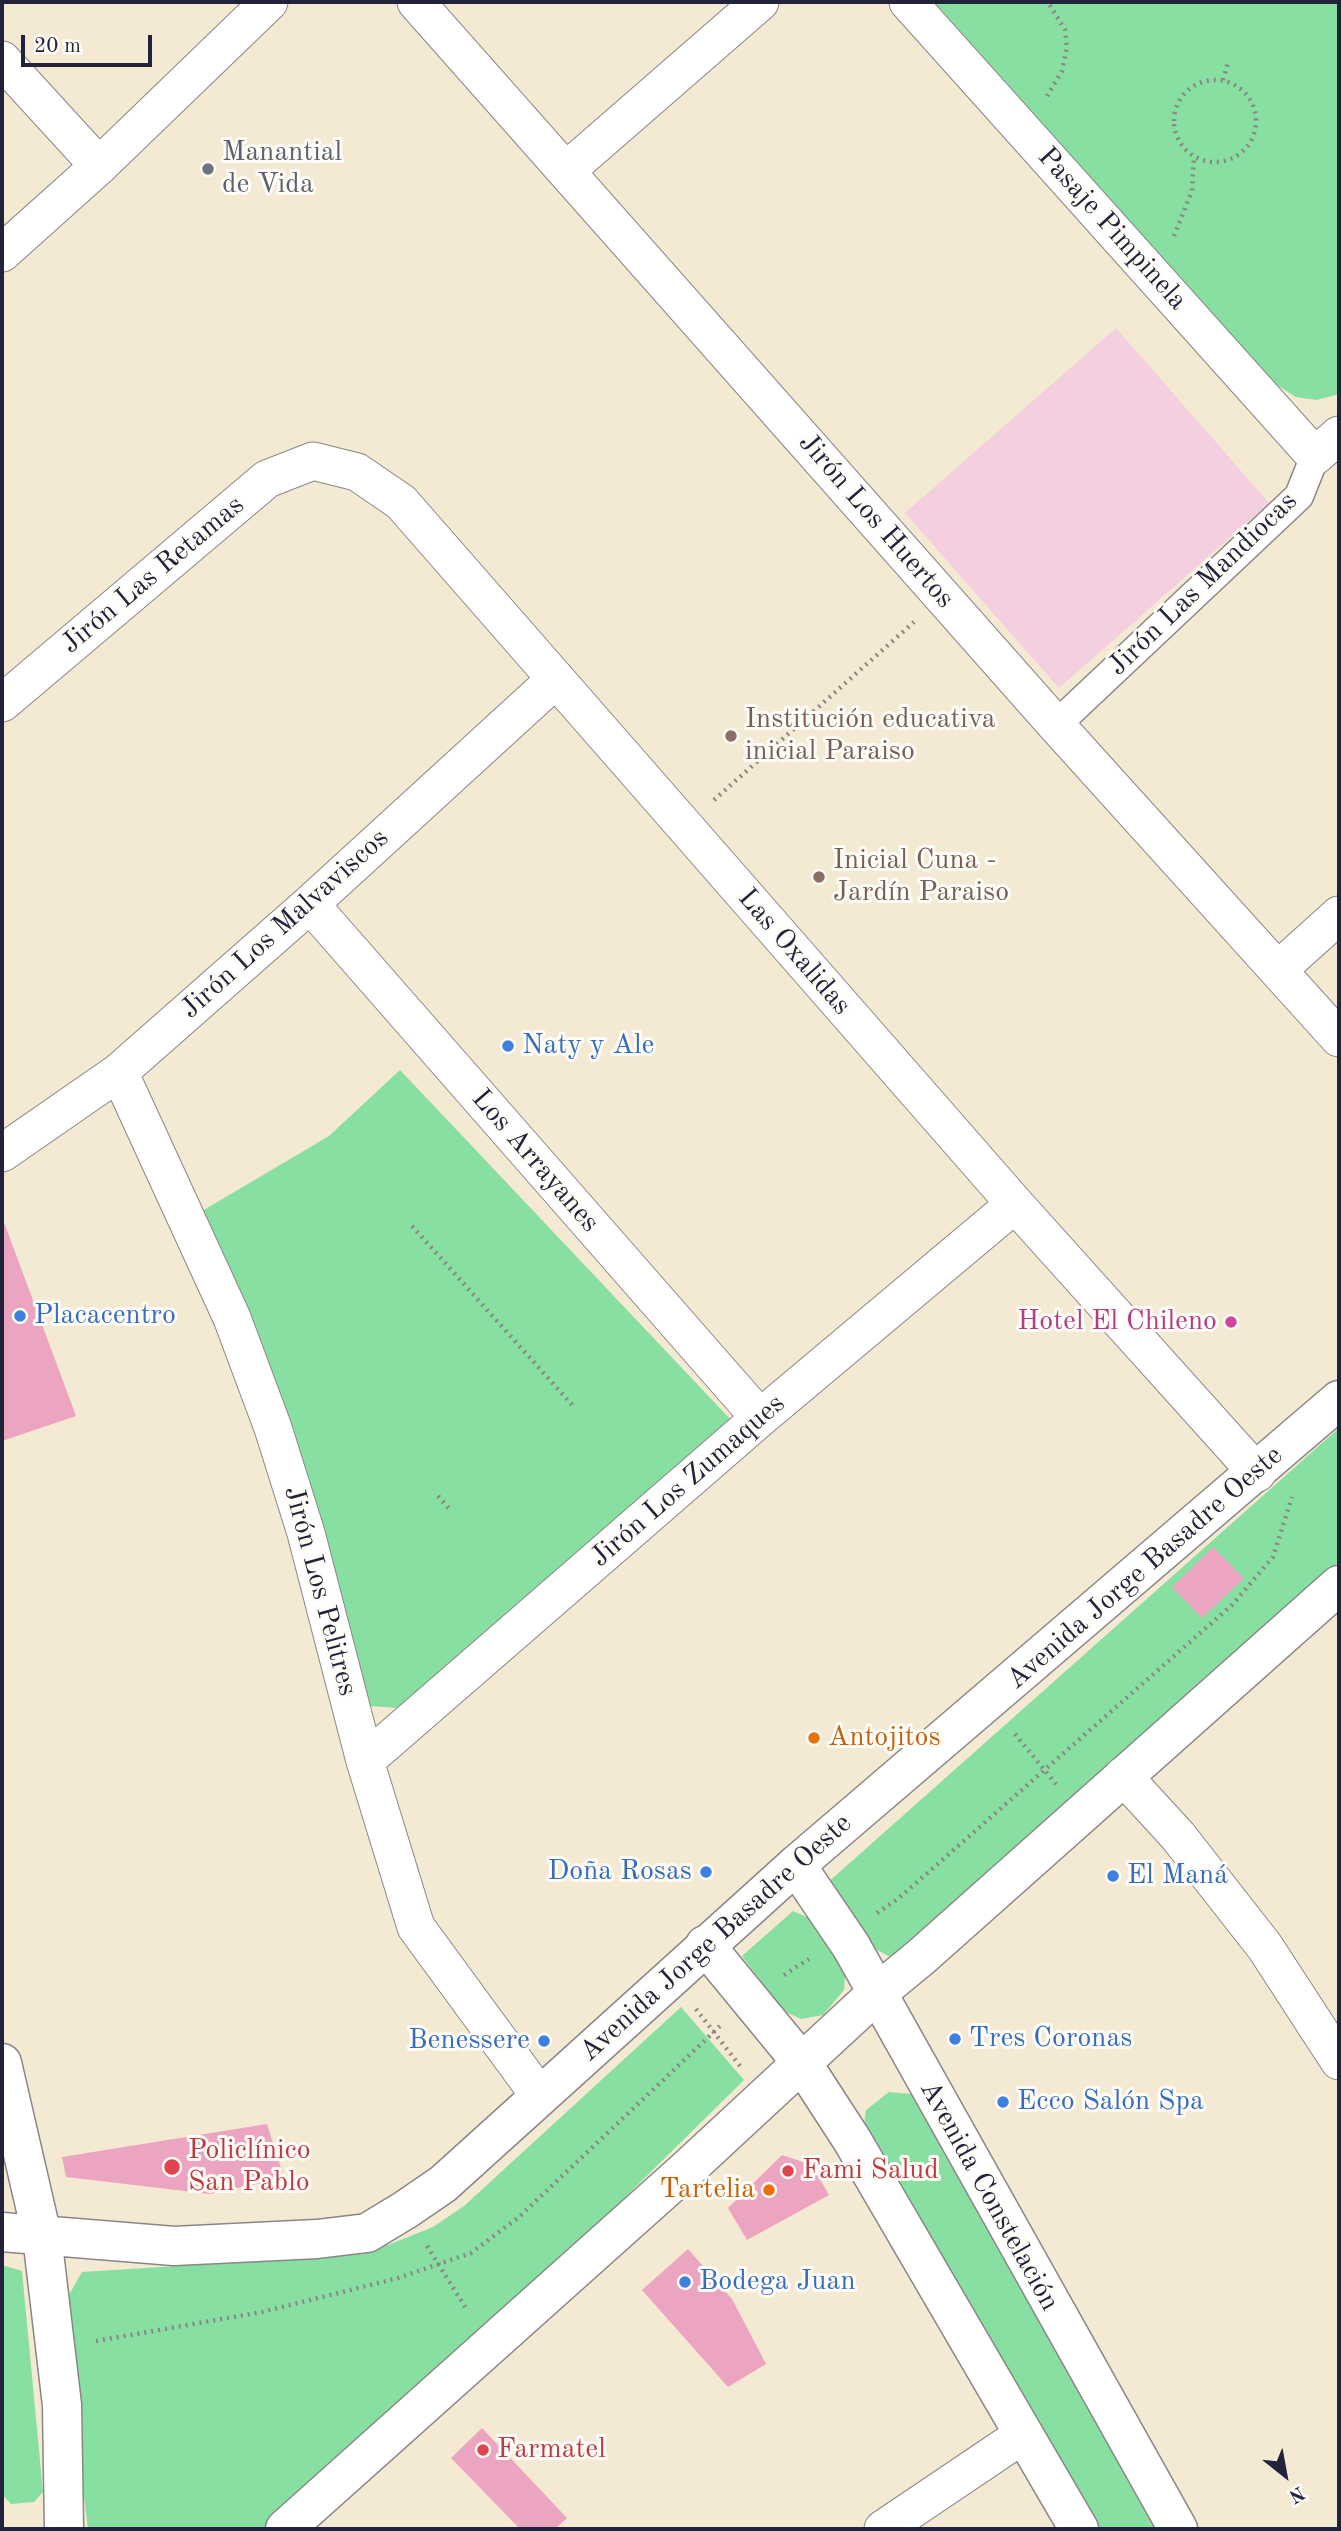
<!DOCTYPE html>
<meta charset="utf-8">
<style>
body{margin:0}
#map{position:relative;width:1341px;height:2531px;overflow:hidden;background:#f4e9d2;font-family:"Old Standard TT",serif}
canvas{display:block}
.frame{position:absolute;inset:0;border:4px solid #22223b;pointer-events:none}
.north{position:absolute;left:1250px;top:2440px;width:70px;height:70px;-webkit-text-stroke:5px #fdfcf7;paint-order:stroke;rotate:149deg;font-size:19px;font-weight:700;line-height:28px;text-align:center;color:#22223b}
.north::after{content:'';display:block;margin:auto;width:24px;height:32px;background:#22223b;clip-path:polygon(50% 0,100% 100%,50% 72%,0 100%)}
.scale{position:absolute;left:21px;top:35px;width:131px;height:32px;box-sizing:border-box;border:4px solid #22223b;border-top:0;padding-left:9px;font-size:21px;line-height:24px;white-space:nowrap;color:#22223b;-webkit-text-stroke:5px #fdfcf7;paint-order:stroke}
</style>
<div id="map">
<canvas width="1341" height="2531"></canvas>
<div class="frame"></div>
<div class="north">N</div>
<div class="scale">20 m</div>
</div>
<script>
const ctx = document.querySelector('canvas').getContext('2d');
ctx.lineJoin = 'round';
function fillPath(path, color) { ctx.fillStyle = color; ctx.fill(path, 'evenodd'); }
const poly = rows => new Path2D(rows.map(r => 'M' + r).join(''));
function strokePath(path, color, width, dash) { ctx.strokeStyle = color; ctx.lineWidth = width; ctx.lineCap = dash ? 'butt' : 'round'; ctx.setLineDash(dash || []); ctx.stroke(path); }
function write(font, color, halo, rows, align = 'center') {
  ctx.font = font + ' "Old Standard TT",serif'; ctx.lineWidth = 6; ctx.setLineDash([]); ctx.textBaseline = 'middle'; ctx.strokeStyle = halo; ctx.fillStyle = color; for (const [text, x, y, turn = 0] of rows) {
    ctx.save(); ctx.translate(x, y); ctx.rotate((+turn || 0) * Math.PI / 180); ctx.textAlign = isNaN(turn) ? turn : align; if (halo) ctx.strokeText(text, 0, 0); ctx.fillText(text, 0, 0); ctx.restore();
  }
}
const built = poly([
 [1116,328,1269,503,1059,688,905,513]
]);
const green = poly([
 [934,2,1339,2,1339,394,1317,400,1296,397,1272,382],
 [400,1070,733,1422,410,1709,370,1706,365,1697,197,1214,329,1136],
 [1339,1428,1339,1562,892,1958,870,1946,825,1885],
 [793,1911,814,1920,846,1964,844,1990,823,2015,801,2019,782,2010,742,1956],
 [681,2007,744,2080,529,2292,270,2529,88,2529,61,2309,82,2272,318,2257,388,2245,433,2227,464,2206],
 [889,2092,911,2094,1157,2529,1094,2529,863,2132,866,2110],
 [2,2265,22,2271,43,2492,34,2502,11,2504,2,2494]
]);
const building = poly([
 [2,1217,76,1416,2,1441],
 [1213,1547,1244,1578,1202,1618,1172,1587],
 [267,2124,284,2178,210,2194,66,2177,62,2157],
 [782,2155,812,2165,829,2195,747,2240,728,2208],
 [688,2249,732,2299,766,2364,728,2387,642,2290],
 [482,2428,567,2518,555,2529,520,2529,451,2458]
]);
const path = poly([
 [1223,80,1228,63],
 '1174 121a41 41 0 1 1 82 0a41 41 0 1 1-82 0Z',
 [1047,96,1062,71,1067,48,1065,30,1048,2],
 [1174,236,1192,191,1194,157],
 [714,800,914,622],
 [412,1226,574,1407],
 [438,1496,451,1511],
 [1015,1734,1056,1784],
 [877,1913,899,1898,1232,1605,1273,1557,1292,1497],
 [784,1975,809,1959],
 [696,2009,740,2066],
 [427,2246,467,2310],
 [96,2341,262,2312,398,2278,471,2253,519,2217,720,2026]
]);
const pedestrian = poly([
 [1056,725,1299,496,1315,456]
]);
const minor = poly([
 [416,2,1056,725,1339,1038],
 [908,2,1315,456,1339,435],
 [2,60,99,166],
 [567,170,760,2],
 [2,253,99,166,269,2],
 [2,703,267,479,313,461,357,472,401,502,1015,1204,1257,1473],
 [310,904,760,1418],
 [1279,969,1339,915],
 [119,1072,232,1318,273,1428,306,1533,365,1761,416,1927,539,2095],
 [2,1153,119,1072,310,904,556,679],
 [365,1761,760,1418,1015,1204],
 [1123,1776,1178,1836,1265,1947,1339,2061],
 [883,2529,1024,2434]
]);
const tertiary = poly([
 [796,1865,851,1946,1178,2529],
 [705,1945,802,2063,852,2140,1079,2529]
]);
const secondary = poly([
 [2,2063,42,2236,62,2405,64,2529],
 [2,2232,174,2246,317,2239,367,2233,405,2210,443,2184,796,1865,1339,1400],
 [285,2529,685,2171,876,1994,921,1957,1339,1585]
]);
const markers = [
 [208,169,7,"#6b7280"],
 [731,736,7,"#8d6e63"],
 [819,877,7,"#8d6e63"],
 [508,1046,7,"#3f7fe0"],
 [20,1316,7,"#3f7fe0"],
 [1231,1322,7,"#d1479c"],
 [814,1738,7,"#e8710a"],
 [706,1872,7,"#3f7fe0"],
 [1113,1876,7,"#3f7fe0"],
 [955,2039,7,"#3f7fe0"],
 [544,2041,7,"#3f7fe0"],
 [1003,2102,7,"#3f7fe0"],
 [172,2167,9,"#e0444e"],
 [788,2171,7,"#e0444e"],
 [769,2190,7,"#e8710a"],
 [685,2282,7,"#3f7fe0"],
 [483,2450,7,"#e0444e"]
];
const worshipNames = [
 ["Manantial",222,153],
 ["de Vida",222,185]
];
const streetNames = [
 ["Pasaje Pimpinela",1112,229,48],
 ["Jirón Los Huertos",876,521,49],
 ["Jirón Las Retamas",153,575,-40],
 ["Jirón Las Mandiocas",1203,584,-44],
 ["Jirón Los Malvaviscos",285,924,-42],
 ["Las Oxalidas",794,952,49],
 ["Los Arrayanes",535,1161,49],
 ["Jirón Los Zumaques",688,1481,-41],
 ["Avenida Jorge Basadre Oeste",1145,1568,-41],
 ["Jirón Los Pelitres",320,1591,75],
 ["Avenida Jorge Basadre Oeste",716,1938,-42],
 ["Avenida Constelación",989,2196,61]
];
const educationNames = [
 ["Institución educativa",745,720],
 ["inicial Paraiso",745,752],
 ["Inicial Cuna -",833,861],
 ["Jardín Paraiso",833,893]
];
const shopNames = [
 ["Naty y Ale",522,1046],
 ["Placacentro",34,1316],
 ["Doña Rosas",692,1872,"right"],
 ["El Maná",1127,1876],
 ["Tres Coronas",969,2039],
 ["Benessere",530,2041,"right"],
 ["Ecco Salón Spa",1017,2102],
 ["Bodega Juan",699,2282]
];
const hotelNames = [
 ["Hotel El Chileno",1217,1322]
];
const foodNames = [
 ["Antojitos",828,1738],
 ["Tartelia",755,2190,"right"]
];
const healthNames = [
 ["Policlínico",188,2151],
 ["San Pablo",188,2183],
 ["Fami Salud",802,2171],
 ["Farmatel",497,2450]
];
fillPath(built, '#f3cfdf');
fillPath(green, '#88dfa2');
fillPath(building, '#eca5c1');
strokePath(pedestrian, '#8b8686', 31);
strokePath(minor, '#8b8686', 39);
strokePath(tertiary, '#8b8686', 41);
strokePath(secondary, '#8b8686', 41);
strokePath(path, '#8b8686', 4.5, [2, 5]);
strokePath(pedestrian, '#fff', 28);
strokePath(minor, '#fff', 37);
strokePath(tertiary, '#fff', 38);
strokePath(secondary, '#fff', 38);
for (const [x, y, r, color] of markers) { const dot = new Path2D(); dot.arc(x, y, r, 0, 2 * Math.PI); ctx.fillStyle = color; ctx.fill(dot); strokePath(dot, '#fdfcf7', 2.5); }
write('28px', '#5b616d', '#fdfcf7', worshipNames, 'left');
write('28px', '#22223b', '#fdfcf7', streetNames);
write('28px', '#785e54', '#fdfcf7', educationNames, 'left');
write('28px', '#366cbe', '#fdfcf7', shopNames, 'left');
write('28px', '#b23c85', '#fdfcf7', hotelNames, 'right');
write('28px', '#c56008', '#fdfcf7', foodNames, 'left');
write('28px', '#be3a42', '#fdfcf7', healthNames, 'left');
</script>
